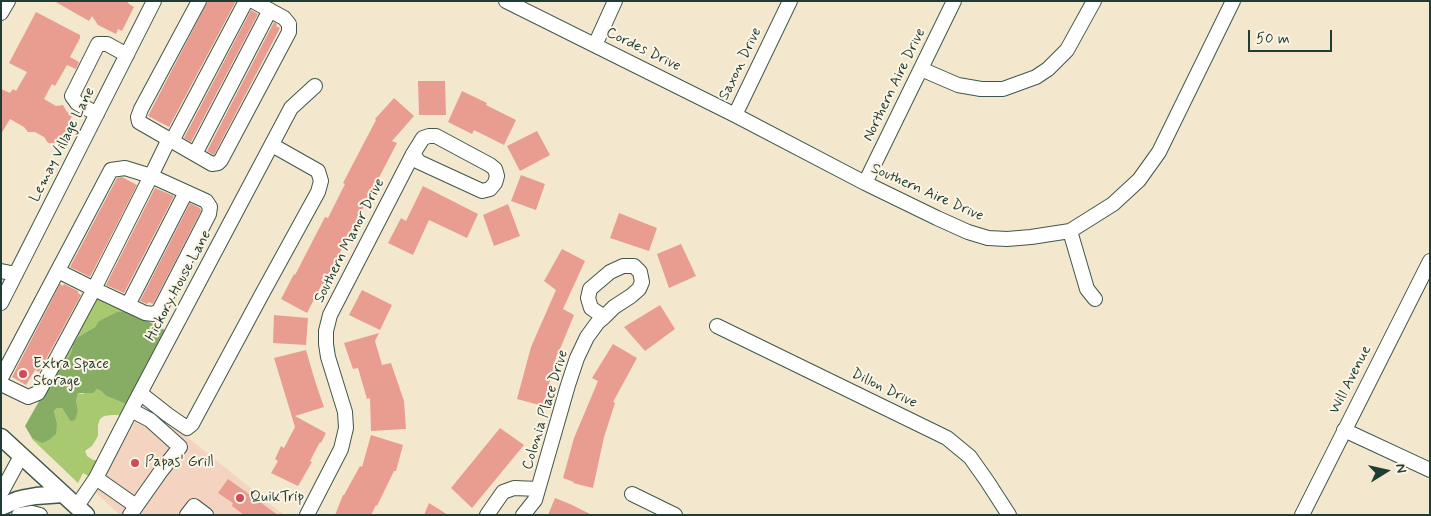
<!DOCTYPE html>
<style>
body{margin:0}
#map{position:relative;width:1431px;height:516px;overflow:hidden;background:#f3e8cd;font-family:Mynerve,sans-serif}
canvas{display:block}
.frame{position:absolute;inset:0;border:2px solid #1f3d34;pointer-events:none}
.north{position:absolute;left:1361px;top:446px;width:50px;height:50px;-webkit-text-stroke:4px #fcf5e5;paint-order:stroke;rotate:80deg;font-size:14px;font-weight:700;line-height:20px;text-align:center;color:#1f3d34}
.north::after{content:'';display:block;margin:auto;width:18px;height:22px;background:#1f3d34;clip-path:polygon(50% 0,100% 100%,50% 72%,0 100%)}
.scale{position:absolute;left:1248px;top:30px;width:84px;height:22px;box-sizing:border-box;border:2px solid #1f3d34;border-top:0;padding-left:6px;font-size:15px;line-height:18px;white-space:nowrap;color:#1f3d34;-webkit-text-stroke:4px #fcf5e5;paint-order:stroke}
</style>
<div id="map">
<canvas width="1431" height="516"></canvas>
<div class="frame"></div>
<div class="north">N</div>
<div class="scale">50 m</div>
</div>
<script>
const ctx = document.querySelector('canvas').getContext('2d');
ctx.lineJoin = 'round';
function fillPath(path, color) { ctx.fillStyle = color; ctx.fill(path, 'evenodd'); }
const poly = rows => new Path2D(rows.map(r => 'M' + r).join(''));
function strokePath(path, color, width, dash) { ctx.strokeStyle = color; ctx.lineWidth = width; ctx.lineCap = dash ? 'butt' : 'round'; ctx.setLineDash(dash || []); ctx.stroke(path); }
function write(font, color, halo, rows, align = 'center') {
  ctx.font = font + ' Mynerve,sans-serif'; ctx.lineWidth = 4; ctx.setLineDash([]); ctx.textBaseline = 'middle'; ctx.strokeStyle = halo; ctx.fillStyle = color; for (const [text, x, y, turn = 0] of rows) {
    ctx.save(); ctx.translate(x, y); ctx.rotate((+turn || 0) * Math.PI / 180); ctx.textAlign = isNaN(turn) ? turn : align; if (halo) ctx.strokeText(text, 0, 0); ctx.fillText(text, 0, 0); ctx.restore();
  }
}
const built = poly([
 [145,403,279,511,285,515,120,515,96,493]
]);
const green = poly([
 [94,296,128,311,98,322,95,327,78,337,73,344,71,353,68,358,63,359],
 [97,389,101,391,106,396,126,404,120,415,112,415,104,416,100,419,98,425,98,436,92,446,85,451,87,456,93,460,97,460,88,476,83,473,78,483,32,439,32,438,38,440,57,423,54,411,57,408,62,408,70,421,78,410,76,401,78,393,82,394]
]);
const forest = poly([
 [128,311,165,330,126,404,106,396,101,391,97,389,93,393,78,393,76,401,78,410,75,420,70,421,62,408,57,408,54,411,57,423,56,434,49,440,42,443,32,438,25,426,63,359,68,358,71,353,73,344,78,337,95,327,98,322,103,319,117,312]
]);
const building = poly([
 [54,1,127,1,129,4,134,7,122,31,118,29,116,34,98,25,92,16,89,21],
 [208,1,236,1,169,127,148,116],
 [251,10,258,14,191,142,184,138],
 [36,12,80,35,80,38,70,57,79,62,76,69,67,65,55,86,52,84,44,99,56,106,63,105,67,112,73,114,70,120,74,122,62,146,56,143,48,143,44,137,35,132,28,132,24,127,10,119,1,134,1,89,10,93,13,89,16,91,27,72,9,63],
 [274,22,277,24,276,26,280,28,214,155,207,151],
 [418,81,445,81,446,115,419,115],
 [462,91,487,103,486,105,516,120,504,145,474,130,472,134,448,122],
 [394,98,414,116,392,141,397,143,323,285,322,284,307,313,281,299,294,274,295,275,325,217,328,218,345,184,343,183,376,120,375,119],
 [537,131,550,155,520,171,507,146],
 [521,175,545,184,536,210,511,201],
 [122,177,137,185,90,277,70,267,117,178],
 [423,186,478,214,467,238,429,220,413,255,388,243,401,218,406,221],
 [155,188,174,196,124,293,106,285],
 [190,203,200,208,201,211,153,304,149,302,147,304,140,301],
 [508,204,520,236,494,246,483,215],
 [619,213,657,228,649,251,610,238],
 [681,244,696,276,669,288,657,254],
 [562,249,585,261,563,309,574,315,558,354,557,354,543,406,517,399,531,347,556,290,544,281],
 [60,284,63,286,64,284,78,291,78,293,81,295,39,372,35,370,26,385,12,377],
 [362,290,392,305,380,330,349,315],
 [660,305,675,329,645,351,624,327],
 [274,315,308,318,306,345,273,343],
 [379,333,375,341,382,365,391,363,404,401,406,429,371,431,370,398,367,399,358,368,353,369,344,343],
 [613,344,637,358,613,402,615,403,604,437,593,488,573,483,574,482,563,478,574,438,598,381,592,378],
 [306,350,315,381,324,407,295,416,326,433,321,443,320,442,310,461,312,462,298,486,271,473,278,461,275,459,281,446,284,448,295,427,274,358],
 [500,428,524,445,472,508,451,488],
 [371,435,403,445,396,471,394,471,377,506,376,505,371,515,335,515,343,495,344,495,360,466,362,467],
 [228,479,278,515,244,515,232,506,233,503,218,493],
 [555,498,570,504,592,515,548,515],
 [429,503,448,515,424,515]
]);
const minor = poly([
 [199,1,141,109,138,117,139,122,212,164,218,163,221,160,289,32,289,24,284,18,253,1],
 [506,1,735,115,865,183,937,218,968,232,988,238,1007,239,1031,237,1070,231,1113,204,1139,180,1159,152,1233,1],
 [1,13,8,1],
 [595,45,615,1],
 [921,69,958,85,981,89,1003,89,1036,77,1048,69,1067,50,1094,1],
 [97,114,77,103,72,96,98,44,107,44,127,55],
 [735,115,790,1],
 [172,141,246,1],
 [195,154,270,10],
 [865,183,954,1],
 [1070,231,1087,289,1095,299],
 [1,271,16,274],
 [1,303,154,1],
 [128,305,186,192],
 [717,326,947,438,970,457,987,481,1009,515],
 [1,378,111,170,125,168,151,176,169,139],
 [1,384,28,397,38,393,94,289,145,313,153,314,159,311,209,214,210,207,206,201,151,176,94,289,58,271],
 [140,393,168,415,187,428,192,424,262,294,318,192,321,181,318,171,272,145],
 [1344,430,1430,470],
 [96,478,136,506],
 [1,493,21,456],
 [632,494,675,515],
 [77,506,96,478,131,410,291,108,315,86],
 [19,515,32,513,40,515],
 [130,515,161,471,180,447,150,420,131,410],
 [187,515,194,506,206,515],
 [307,515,341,449,346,428,345,412,328,357,326,344,326,331,330,315,413,154,423,138,429,136,436,136,490,165,495,169,497,176,495,183,490,189,482,191,419,162,413,154],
 [487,515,503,492,514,488,538,489],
 [523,515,535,500,568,385,577,358,587,337,598,322,604,317,614,307,631,296,639,289,642,282,640,272,634,266,623,266,610,272,590,289,588,298,591,308,604,317],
 [1302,515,1430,261]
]);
const major = poly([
 [1,437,86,515],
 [1,507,17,500,25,498,36,496,63,494]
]);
const markers = [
 [23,374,5,"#d1495b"],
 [135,463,5,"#d1495b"],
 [240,498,5,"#d1495b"]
];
const streetNames = [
 ["Cordes Drive",643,50,26],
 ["Saxon Drive",741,64,-64],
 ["Northern Aire Drive",895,85,-64],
 ["Lemay Village Lane",63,145,-63],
 ["Southern Aire Drive",927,193,24],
 ["Southern Manor Drive",350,241,-63],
 ["Hickory House Lane",179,286,-62],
 ["Will Avenue",1351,380,-63],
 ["Dillon Drive",884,389,26],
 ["Colonia Place Drive",546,410,-73]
];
const poiNames = [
 ["Extra Space",33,365],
 ["Storage",33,382],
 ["Papas' Grill",145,463],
 ["QuikTrip",250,498]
];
fillPath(built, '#f4d3c0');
fillPath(green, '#a9c971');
fillPath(forest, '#86ad63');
fillPath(building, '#e89d90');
strokePath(minor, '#3f574b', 16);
strokePath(major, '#3f574b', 19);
strokePath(minor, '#fff', 14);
strokePath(major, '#fff', 16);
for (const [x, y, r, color] of markers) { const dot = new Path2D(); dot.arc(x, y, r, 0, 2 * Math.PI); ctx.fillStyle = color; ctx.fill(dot); strokePath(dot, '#fcf5e5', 2); }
write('15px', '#1f3d34', '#fcf5e5', streetNames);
write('15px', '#1f3d34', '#fcf5e5', poiNames, 'left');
</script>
